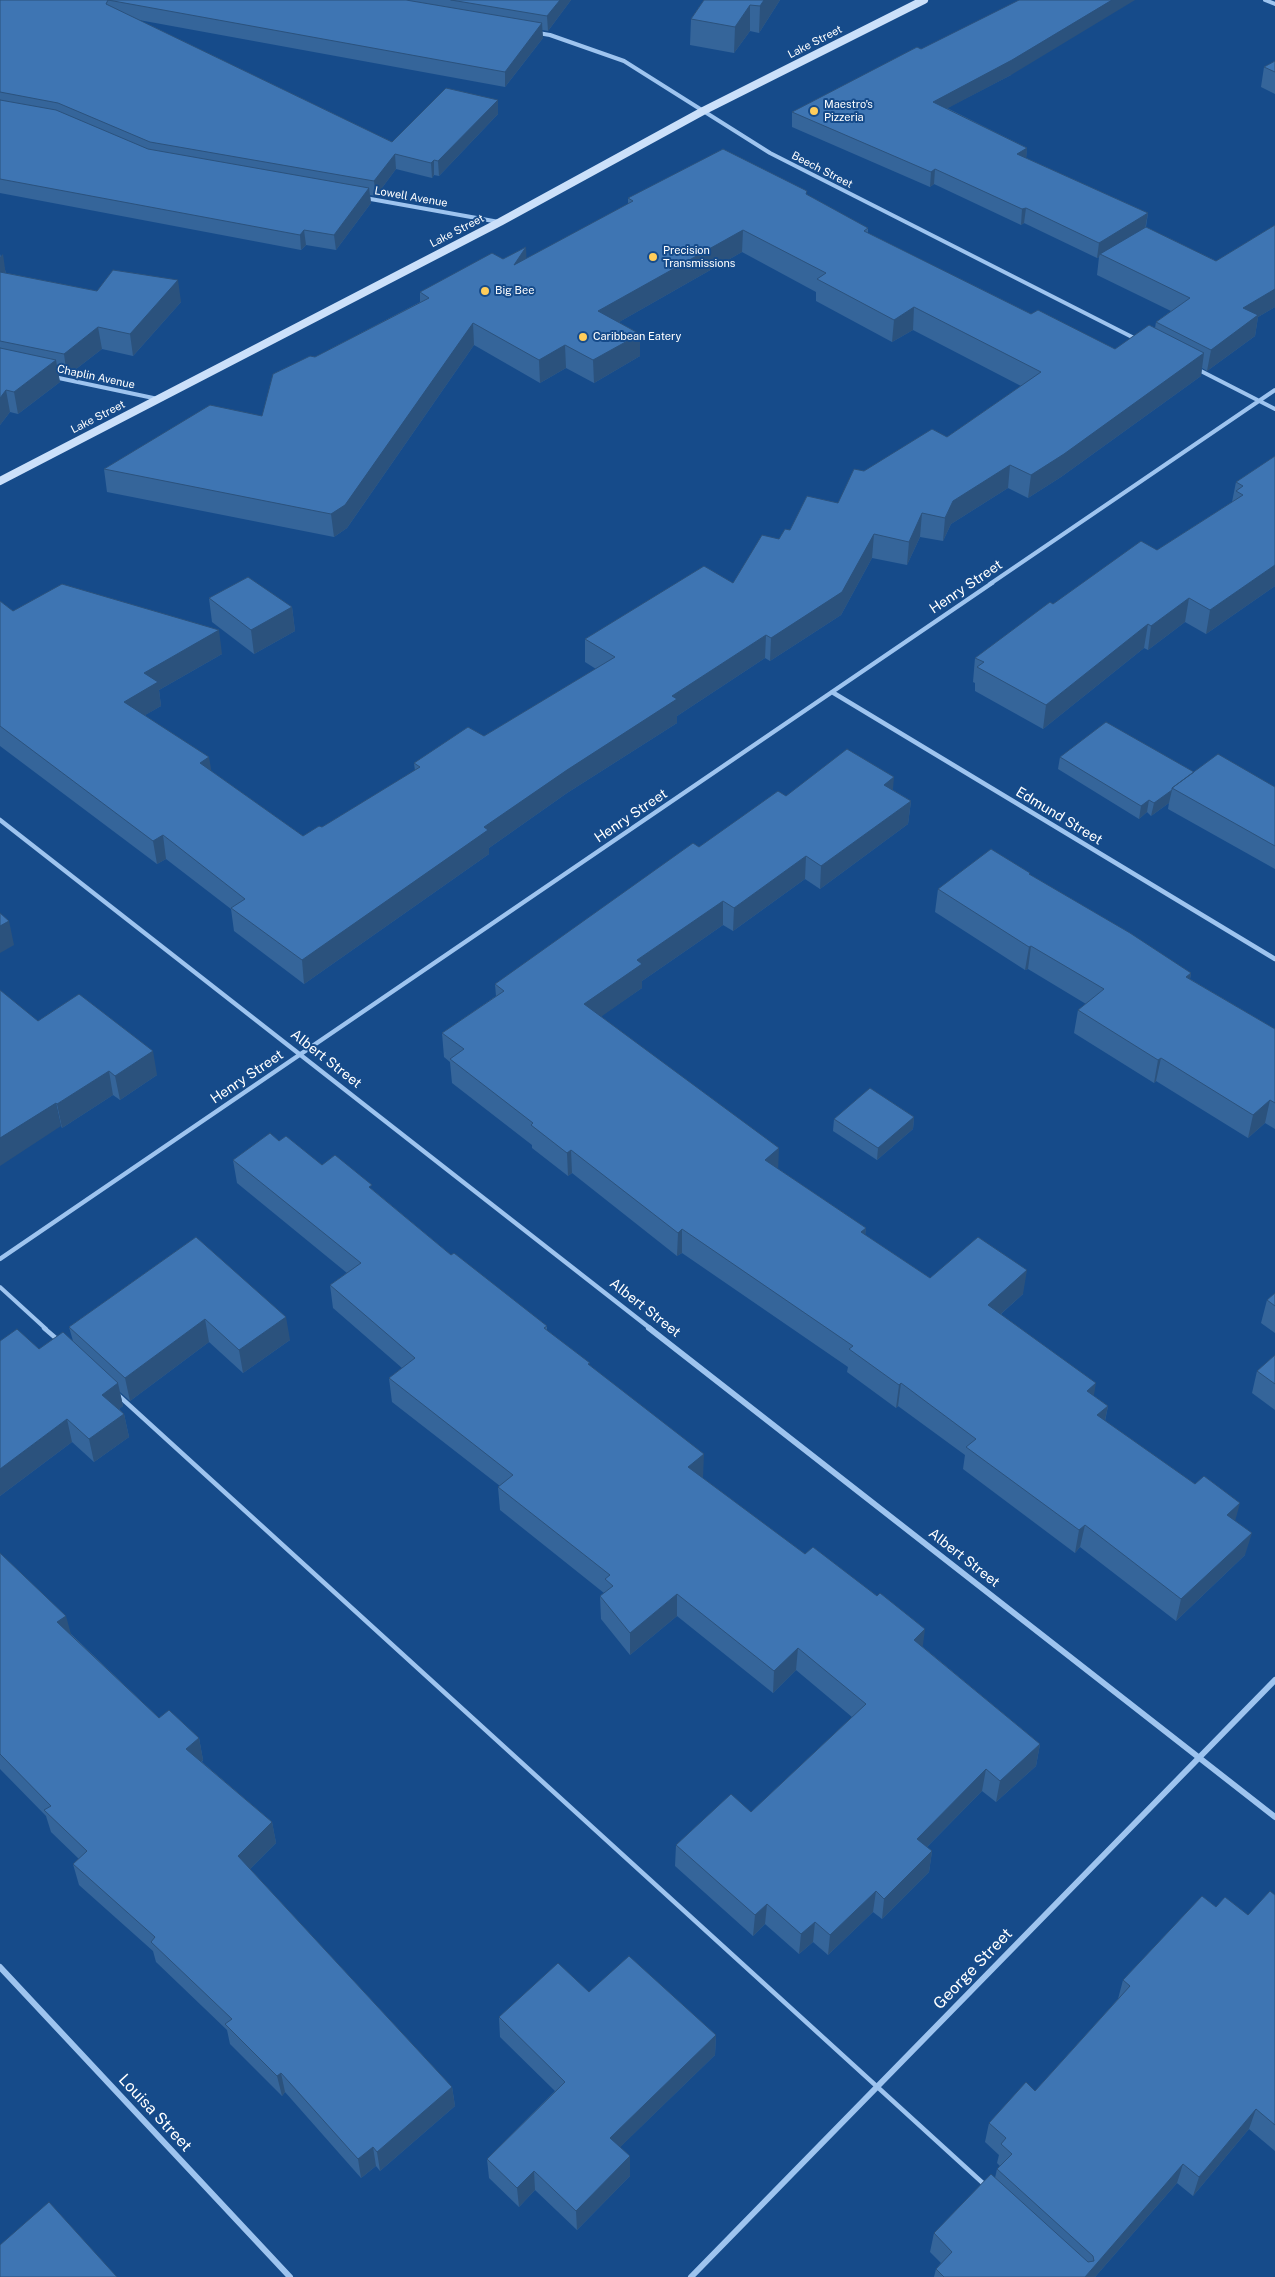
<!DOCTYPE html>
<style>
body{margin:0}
canvas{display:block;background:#164b8a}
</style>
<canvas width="1275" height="2277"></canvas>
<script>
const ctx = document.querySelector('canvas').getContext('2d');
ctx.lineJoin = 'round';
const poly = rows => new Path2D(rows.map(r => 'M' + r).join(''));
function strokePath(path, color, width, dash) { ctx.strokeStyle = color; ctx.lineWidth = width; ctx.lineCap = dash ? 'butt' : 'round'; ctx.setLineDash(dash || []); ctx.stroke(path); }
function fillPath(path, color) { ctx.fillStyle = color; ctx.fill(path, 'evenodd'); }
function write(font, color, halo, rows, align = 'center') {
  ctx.font = font + ' "Public Sans",sans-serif'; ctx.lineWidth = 4; ctx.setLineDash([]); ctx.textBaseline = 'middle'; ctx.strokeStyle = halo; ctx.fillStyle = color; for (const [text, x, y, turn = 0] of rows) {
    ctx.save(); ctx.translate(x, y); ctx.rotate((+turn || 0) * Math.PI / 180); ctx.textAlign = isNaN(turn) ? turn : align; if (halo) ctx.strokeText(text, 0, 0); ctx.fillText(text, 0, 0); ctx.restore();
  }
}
const serviceFar1 = poly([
 [0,1287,46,1329]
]);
const service = poly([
 [44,1328,58,1340],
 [118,1395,985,2185]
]);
const minorFar2 = poly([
 [1265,0,1275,4],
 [538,33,550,35,624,61,770,153,1138,340],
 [365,198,499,222],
 [1195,368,1275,409],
 [54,377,158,399],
 [990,584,1275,390]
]);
const minorFar1 = poly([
 [832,692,1275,959],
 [0,820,651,1329],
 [0,1259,992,583]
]);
const minor = poly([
 [649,1328,1275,1817],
 [0,1967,290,2277],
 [691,2277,1275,1680]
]);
const secondary = poly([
 [0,481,500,222,703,111,924,0]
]);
const wall = poly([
 [0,0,571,0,548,31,542,30,543,38,505,87,139,20,392,142,498,100,498,114,439,176,434,175,432,178,396,169,376,196,370,195,371,203,336,250,306,245,301,250,0,193],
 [704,0,780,0,759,33,750,31,734,53,690,45,691,19],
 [921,49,1011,75,947,108,1027,148,1026,158,1148,213,1146,227,1216,261,1275,225,1275,307,1258,317,1255,336,1207,371,1202,368,1201,376,1061,477,1028,498,1008,488,951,524,943,541,920,537,907,565,872,558,841,615,770,661,765,658,677,716,677,723,567,793,489,848,489,854,304,984,234,931,231,909,166,859,157,864,0,746,0,601,13,611,222,654,159,690,161,706,145,715,211,771,303,836,322,827,415,771,414,763,484,736,596,669,585,662,585,639,733,583,779,539,790,530,838,503,864,471,947,437,1021,386,913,330,892,342,816,301,816,292,742,252,619,322,640,356,594,383,566,368,540,383,474,345,347,528,334,537,107,492,104,469,262,416,315,357,420,302,420,292,503,259,526,247,526,259,628,204,628,198,807,195,868,228,868,233,1031,314,1115,349,1155,328,1156,322,1171,311,1097,275,1099,257,1097,258,1024,223,1021,225,934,184,930,187,792,127,792,112],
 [1275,61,1275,94,1261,87,1264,67],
 [0,254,6,273,97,291,181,302,133,356,102,349,67,376,58,374,60,382,18,414,10,412,0,425],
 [1275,456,1275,586,1206,634,1185,622,1148,650,1144,648,1043,729,975,691,975,683,973,682,975,658,1053,604,1157,550,1232,502,1236,482],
 [209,598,292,607,295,631,254,654,212,622],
 [1060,757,1194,772,1275,787,1275,869,1168,809,1169,803,1151,816,1147,812,1139,819,1058,769],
 [893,790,911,801,908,824,820,889,805,879,733,931,723,925,642,981,642,988,601,1016,778,1169,866,1228,865,1235,930,1278,1023,1294,1001,1314,1094,1396,1108,1406,1105,1421,1235,1521,1245,1555,1176,1621,1080,1547,1075,1553,963,1469,965,1455,898,1406,896,1408,847,1372,848,1367,682,1253,677,1256,572,1173,568,1176,532,1148,532,1145,452,1083,450,1062,444,1057,442,1033,496,996,495,984,699,847,786,796],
 [1030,875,1191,973,1190,979,1275,1029,1275,1129,1265,1123,1248,1138,1156,1081,1154,1083,1074,1033,1078,1010,1086,1004,1028,969,1025,970,935,912,938,889],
 [38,1021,157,1075,120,1100,113,1095,62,1128,61,1126],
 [914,1117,913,1129,877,1160,833,1131,834,1119],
 [279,1141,322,1165,373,1190,451,1255,547,1326,547,1331,590,1366,703,1477,702,1478,923,1647,1040,1744,1036,1766,996,1802,982,1791,927,1847,932,1851,929,1872,882,1919,873,1912,828,1955,813,1942,799,1954,765,1924,753,1936,675,1866,676,1845,751,1812,852,1717,796,1670,773,1693,677,1616,630,1655,601,1619,600,1596,604,1593,500,1510,498,1487,500,1486,392,1402,389,1378,402,1368,333,1308,330,1285,347,1273,237,1183,233,1160],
 [196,1237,290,1340,243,1373,209,1342,130,1401,120,1392,123,1406,119,1409,124,1414,129,1437,94,1462,72,1442,0,1496,0,1341,39,1349,73,1341,69,1327],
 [1275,1293,1275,1333,1261,1323,1267,1300],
 [1275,1355,1275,1410,1252,1393,1257,1371],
 [0,1553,71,1634,159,1718,199,1738,203,1760,202,1762,272,1822,276,1843,250,1869,452,2087,455,2106,380,2171,376,2166,361,2178,285,2092,282,2096,230,2044,227,2030,156,1962,153,1951,79,1885,73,1864,79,1859,51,1832,46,1816,0,1769],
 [1275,1895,1275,2151,1249,2129,1193,2196,1177,2183,1095,2277,934,2277,936,2269,941,2263,930,2252,934,2233,995,2178,997,2169,1000,2166,997,2163,999,2155,985,2142,989,2123,1035,2091,1118,1999,1123,1980,1216,1907,1248,1915],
 [589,1992,716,2035,715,2055,620,2147,630,2156,630,2176,577,2230,535,2190,519,2207,489,2178,487,2159,555,2091,500,2037,499,2017]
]);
const shadedWall = poly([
 [560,0,571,0,548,31,547,16],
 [764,0,780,0,759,33,760,6],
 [1112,0,1135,0,1011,75,931,117,933,102],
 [750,5,750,31,734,53,735,27],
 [542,23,543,38,505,87,505,72],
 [498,100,498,114,439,176,438,161],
 [1027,148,1026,163,1017,154],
 [395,154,396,169,376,196,374,181],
 [434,160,434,175,432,178,431,163],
 [935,169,934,184,930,187,931,172],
 [369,188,371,203,336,250,334,235],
 [1026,208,1024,223,1021,225,1022,209],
 [1148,213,1145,229,1100,254,1099,257,1097,258,1099,243],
 [304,230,306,245,301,250,300,235],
 [743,230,742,252,598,334,598,311],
 [526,247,527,270,514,265],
 [3,254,6,276,0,283,0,257],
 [178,280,181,302,133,356,130,334],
 [1275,289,1275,307,1258,317,1255,336,1207,371,1211,350,1243,308],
 [914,307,913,330,892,342,894,320],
 [473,323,474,345,347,528,334,537,331,514],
 [98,327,102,349,67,376,64,354],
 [640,334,640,356,594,383,593,360],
 [565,345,566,368,540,383,539,360],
 [1204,353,1201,376,1061,477,1028,498,1031,475],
 [56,360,60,382,18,414,14,392],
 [6,390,10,412,0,425,0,398],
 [1010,465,1008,488,951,524,943,541,945,518,953,501],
 [922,513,920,537,907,565,909,542],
 [874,534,872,558,841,615,770,661,771,638],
 [1275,565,1275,586,1206,634,1210,610],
 [1189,598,1185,622,1148,650,1151,626],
 [292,607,295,631,254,654,251,630],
 [1148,624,1144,648,1043,729,1046,705],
 [219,630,222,654,159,690,161,706,128,725,124,702,144,673],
 [766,635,765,658,677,716,677,723,567,793,489,848,489,854,304,984,302,960,484,827,672,696],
 [209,757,213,780,200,763],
 [894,777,892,800,884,785],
 [1172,790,1169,803,1151,816,1154,803],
 [1149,800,1147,812,1139,819,1141,806],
 [911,801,908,824,820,889,821,866],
 [163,835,166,859,157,864,153,841],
 [806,856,805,879,733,931,734,908],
 [723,901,723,925,642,981,642,988,585,1028,584,1004,637,960],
 [9,921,14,945,0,953,0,926],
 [1031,946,1028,969,1025,970,1029,947],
 [1191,973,1187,996,1186,977],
 [153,1051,157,1075,120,1100,115,1076],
 [1161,1058,1156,1081,1154,1083,1158,1060],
 [109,1071,113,1095,62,1128,57,1104],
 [1270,1100,1265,1123,1248,1138,1253,1115],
 [56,1103,61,1126,0,1166,0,1138],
 [914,1117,913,1129,877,1160,878,1148],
 [779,1148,778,1171,765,1160],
 [571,1150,572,1173,568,1176,567,1153],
 [866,1228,863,1251,861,1232],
 [682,1229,682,1253,677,1256,678,1233],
 [1027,1270,1023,1294,985,1328,988,1305],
 [286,1317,290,1340,243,1373,239,1350],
 [205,1319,209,1342,130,1401,125,1378],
 [118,1383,123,1406,108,1418,102,1395],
 [901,1383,898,1406,896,1408,899,1385],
 [1096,1383,1092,1406,1087,1391],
 [1108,1406,1103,1429,1097,1415],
 [124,1414,129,1437,94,1462,89,1439],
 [67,1419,72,1442,0,1496,0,1469],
 [704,1454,703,1477,688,1490,688,1467],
 [1240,1503,1234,1525,1227,1515],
 [1085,1525,1080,1547,1075,1553,1079,1530],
 [1252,1533,1245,1555,1176,1621,1181,1599],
 [677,1594,677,1616,630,1655,630,1633],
 [66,1616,72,1638,57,1622],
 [925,1629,922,1652,914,1640],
 [798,1648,796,1670,773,1693,774,1671],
 [199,1738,203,1760,191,1770,186,1749],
 [1040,1744,1036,1766,996,1802,1000,1781],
 [986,1769,982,1791,914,1860,917,1839],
 [272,1822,276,1843,242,1877,238,1856],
 [932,1851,929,1872,882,1919,884,1899],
 [876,1891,873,1912,828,1955,830,1935],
 [767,1904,765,1924,753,1936,755,1915],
 [815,1922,813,1942,799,1954,801,1934],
 [716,2035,715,2055,610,2157,610,2138],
 [281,2073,285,2092,282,2096,277,2076],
 [452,2087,455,2106,380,2171,377,2152],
 [1256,2109,1249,2129,1193,2196,1199,2177],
 [373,2147,376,2166,361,2178,358,2159],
 [630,2156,630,2176,577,2230,576,2211],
 [1183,2164,1177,2183,1095,2277,1085,2277],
 [534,2171,535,2190,519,2207,517,2188]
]);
const building = poly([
 [0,0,406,0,542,23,505,72,108,0,106,4,392,142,446,88,498,100,438,161,434,160,431,163,395,154,374,181,150,142,58,103,0,92,0,0],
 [451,0,560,0,547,16,451,0],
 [704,0,764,0,760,6,750,5,735,27,691,19,704,0],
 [1019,0,1112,0,1012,60,933,102,1027,148,1017,154,1148,213,1099,243,1026,208,1022,209,935,169,931,172,792,112,917,47,921,49,1019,0],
 [1275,61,1275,72,1264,67,1275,61],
 [0,100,56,110,148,149,369,188,334,235,304,230,300,235,0,179,0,100],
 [723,149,807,191,806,194,868,228,864,231,1031,314,1038,310,1115,349,1149,325,1204,353,1064,454,1031,475,1010,465,953,501,945,518,922,513,909,542,874,534,842,592,771,638,766,635,672,696,677,699,567,770,484,827,488,830,302,960,231,908,245,899,163,835,153,841,0,726,0,601,13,611,62,584,219,630,144,673,158,682,124,702,209,757,200,763,303,836,319,826,322,827,420,767,414,763,468,727,484,736,615,657,585,639,704,566,733,583,762,535,779,539,785,529,790,530,807,496,838,503,854,469,864,471,932,429,947,437,1041,372,914,307,894,320,817,279,826,273,743,230,598,311,640,334,593,360,565,345,539,360,473,323,345,505,331,514,104,469,210,405,262,416,273,374,310,356,315,357,429,298,420,292,492,253,503,259,526,247,514,265,633,201,628,198,723,149],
 [1275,225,1275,289,1243,308,1258,315,1211,350,1156,322,1190,298,1100,254,1146,227,1216,261,1275,225],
 [113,270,178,280,130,334,98,327,64,354,0,341,0,272,97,291,113,270],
 [0,348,56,360,14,392,6,390,0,398,0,348],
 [1275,456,1275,565,1210,610,1189,598,1151,626,1148,624,1046,705,977,667,984,662,975,658,1050,602,1053,604,1141,541,1157,550,1243,495,1236,491,1243,486,1236,482,1275,456],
 [248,577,292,607,251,630,209,598,248,577],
 [1106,722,1194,772,1172,788,1172,790,1154,803,1149,800,1141,806,1060,757,1106,722],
 [847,749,894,777,884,785,911,801,821,866,806,856,734,908,723,901,637,960,642,964,584,1004,779,1148,765,1160,866,1228,861,1232,930,1278,978,1237,1027,1270,988,1305,1096,1383,1087,1391,1108,1406,1097,1415,1195,1484,1204,1476,1240,1503,1227,1515,1252,1533,1181,1599,1085,1525,1079,1530,966,1447,976,1439,901,1383,899,1385,849,1349,853,1346,682,1229,678,1233,571,1150,567,1153,531,1125,533,1123,450,1059,464,1049,442,1033,504,991,495,984,693,843,699,847,778,791,786,796,847,749],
 [1218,754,1275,787,1275,846,1172,788,1218,754],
 [991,849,1030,873,1029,874,1130,933,1191,973,1186,977,1275,1029,1275,1103,1270,1100,1253,1115,1161,1058,1158,1060,1078,1010,1104,989,1031,946,1029,947,938,889,991,849],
 [0,913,9,921,0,926,0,913],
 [0,990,38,1021,79,994,153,1051,115,1076,109,1071,57,1104,56,1103,0,1138,0,990],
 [870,1088,914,1117,878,1148,834,1119,870,1088],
 [270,1133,279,1141,286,1136,322,1165,335,1155,372,1185,369,1187,451,1255,454,1253,547,1326,544,1328,590,1363,588,1364,704,1454,688,1467,805,1554,813,1547,877,1596,880,1593,925,1629,914,1640,1040,1744,1000,1781,986,1769,917,1839,932,1851,884,1899,876,1891,830,1935,815,1922,801,1934,767,1904,755,1915,676,1845,731,1794,751,1812,866,1704,798,1648,774,1671,677,1594,630,1633,600,1596,613,1586,605,1579,610,1575,498,1487,513,1475,389,1378,415,1358,330,1285,361,1263,233,1160,270,1133],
 [196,1237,286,1317,239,1350,205,1319,125,1378,69,1327,196,1237],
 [1275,1293,1275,1306,1267,1300,1275,1293],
 [17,1329,39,1349,63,1332,118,1383,102,1395,124,1414,89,1439,67,1419,0,1469,0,1341,17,1329],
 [1275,1355,1275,1384,1257,1371,1275,1355],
 [0,1553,66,1616,57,1622,159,1718,169,1710,199,1738,186,1749,272,1822,238,1856,452,2087,377,2152,373,2147,358,2159,281,2073,277,2076,225,2024,232,2019,151,1942,155,1937,73,1864,87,1851,44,1810,51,1806,0,1754,0,1553],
 [1270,1891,1275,1895,1275,2125,1256,2109,1199,2177,1183,2164,1085,2277,944,2277,936,2269,952,2252,934,2233,991,2174,1088,2262,1094,2261,1093,2256,997,2169,1012,2154,1001,2144,1006,2138,989,2123,1026,2082,1035,2091,1130,1986,1123,1980,1202,1896,1216,1907,1225,1897,1248,1915,1270,1891],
 [629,1956,716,2035,610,2138,630,2156,576,2211,534,2171,517,2188,487,2159,565,2082,499,2017,558,1963,589,1992,629,1956],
 [49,2202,117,2277,0,2277,0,2245,49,2202]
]);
const markers = [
 [814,111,5,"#ffcd5b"],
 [653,257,5,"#ffcd5b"],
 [485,291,5,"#ffcd5b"],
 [583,337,5,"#ffcd5b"]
];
const farStreetnames = [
 ["Lake Street",815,42,-27],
 ["Beech Street",822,170,27],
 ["Lowell Avenue",411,197,10],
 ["Lake Street",457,231,-27],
 ["Chaplin Avenue",96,377,12],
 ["Lake Street",98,417,-27]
];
const farPoinames = [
 ["Maestro's",824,105],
 ["Pizzeria",824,118],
 ["Precision",663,251],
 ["Transmissions",663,264],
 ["Big Bee",495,291],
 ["Caribbean Eatery",593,337]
];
const streetNames = [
 ["Henry Street",966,587,-34],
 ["Henry Street",631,816,-34],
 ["Edmund Street",1059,816,31],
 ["Albert Street",326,1059,38],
 ["Henry Street",247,1077,-34],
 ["Albert Street",645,1308,38],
 ["Albert Street",964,1558,38]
];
const nearStreetnames = [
 ["George Street",973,1969,-46],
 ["Louisa Street",155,2113,47]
];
strokePath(serviceFar1, '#9ec4ef', 4);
strokePath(service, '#9ec4ef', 4.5);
strokePath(minorFar2, '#9ec4ef', 4);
strokePath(minorFar1, '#9ec4ef', 4.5);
strokePath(minor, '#9ec4ef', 6);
strokePath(secondary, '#cbe0fa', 8);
fillPath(wall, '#35659a');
fillPath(shadedWall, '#2b527d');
fillPath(building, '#3e75b3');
strokePath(building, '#2b527d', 1);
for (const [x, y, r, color] of markers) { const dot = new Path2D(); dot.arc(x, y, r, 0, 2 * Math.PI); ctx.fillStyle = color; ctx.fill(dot); strokePath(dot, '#164b8a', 2); }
write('11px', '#fff', '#164b8a', farStreetnames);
write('11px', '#fff', '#164b8a', farPoinames, 'left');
write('14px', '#fff', '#164b8a', streetNames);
write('16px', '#fff', '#164b8a', nearStreetnames);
</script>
